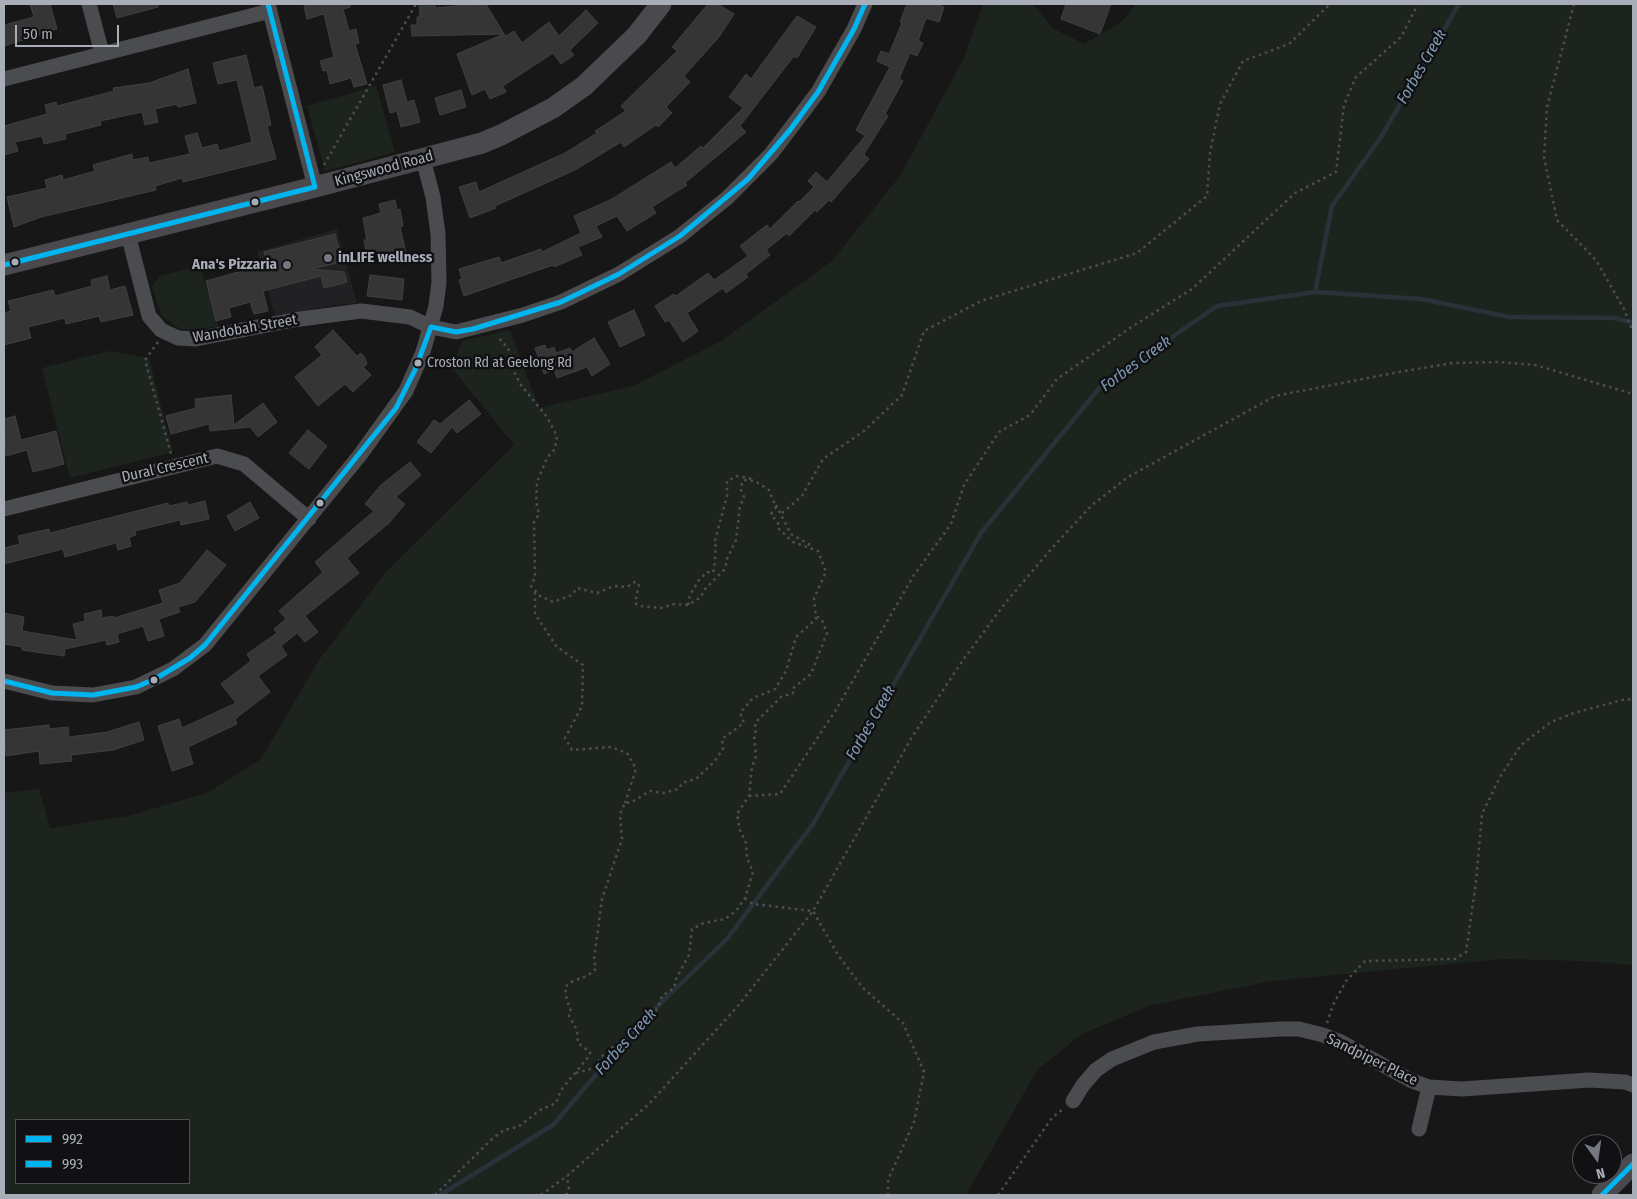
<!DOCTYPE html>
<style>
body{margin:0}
#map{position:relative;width:1637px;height:1199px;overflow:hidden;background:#171717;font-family:"Fira Sans Condensed",sans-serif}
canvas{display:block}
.frame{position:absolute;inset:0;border:5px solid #a8adb8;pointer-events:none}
.legend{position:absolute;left:15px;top:1119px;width:175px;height:65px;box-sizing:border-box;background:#111113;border:1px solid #4d4f55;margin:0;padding:6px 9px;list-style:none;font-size:15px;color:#a8adb8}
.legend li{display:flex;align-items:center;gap:10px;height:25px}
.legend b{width:25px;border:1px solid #4d4f55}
.north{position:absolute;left:1572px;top:1134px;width:50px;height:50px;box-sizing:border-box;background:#111113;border:1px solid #4d4f55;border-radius:50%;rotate:166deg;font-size:14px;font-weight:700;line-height:20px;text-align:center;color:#a8adb8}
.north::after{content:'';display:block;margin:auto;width:18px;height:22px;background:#757880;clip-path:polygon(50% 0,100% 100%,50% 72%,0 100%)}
.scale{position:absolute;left:15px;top:25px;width:104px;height:22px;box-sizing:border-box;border:2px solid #a8adb8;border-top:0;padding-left:6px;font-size:15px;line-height:18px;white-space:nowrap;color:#a8adb8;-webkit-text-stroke:4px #111113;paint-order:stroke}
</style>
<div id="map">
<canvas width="1637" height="1199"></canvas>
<div class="frame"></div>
<ul class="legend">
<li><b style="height:6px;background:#00b5ef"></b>992</li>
<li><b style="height:6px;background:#00b5ef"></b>993</li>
</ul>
<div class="north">N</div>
<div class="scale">50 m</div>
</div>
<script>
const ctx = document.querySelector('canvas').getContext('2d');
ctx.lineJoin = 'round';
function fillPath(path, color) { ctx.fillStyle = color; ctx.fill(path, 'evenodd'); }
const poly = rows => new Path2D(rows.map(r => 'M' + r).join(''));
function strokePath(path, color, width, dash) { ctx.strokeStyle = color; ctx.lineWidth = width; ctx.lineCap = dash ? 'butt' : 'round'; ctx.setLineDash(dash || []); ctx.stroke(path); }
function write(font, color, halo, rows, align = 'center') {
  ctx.font = font + ' "Fira Sans Condensed",sans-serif'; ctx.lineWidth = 5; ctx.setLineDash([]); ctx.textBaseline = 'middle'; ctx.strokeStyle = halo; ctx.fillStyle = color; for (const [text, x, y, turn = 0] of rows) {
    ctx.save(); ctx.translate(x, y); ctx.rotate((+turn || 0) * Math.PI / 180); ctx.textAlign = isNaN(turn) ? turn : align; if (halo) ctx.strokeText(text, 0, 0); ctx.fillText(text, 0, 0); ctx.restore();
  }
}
const built = poly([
 [337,229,357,303,335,305,275,316,257,252]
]);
const green = poly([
 [983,4,1033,4,1052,28,1084,44,1121,22,1136,4,1633,4,1633,965,1584,961,1503,959,1272,981,1151,1005,1082,1034,1037,1070,966,1195,4,1195,4,793,39,789,50,828,128,816,207,793,261,759,319,660,385,573,514,445,452,368,462,341,510,330,539,408,633,386,721,341,832,261,900,176,964,58],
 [189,1120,189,1183,16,1183,16,1120],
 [376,86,395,152,325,171,307,106],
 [200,266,218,326,195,330,180,329,162,316,152,287,160,276],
 [109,351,149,358,173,452,70,478,42,368]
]);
const stream = poly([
 [1315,292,1332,206,1381,137,1459,4],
 [440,1195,553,1125,641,1022,727,939,813,824,981,533,1101,386,1217,306,1315,292,1421,299,1510,317,1615,318,1633,323]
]);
const building = poly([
 [30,4,50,4,57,29,4,46,4,25,34,17,30,4],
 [113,4,158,4,158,7,117,18,113,4],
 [311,4,350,4,350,7,343,9,349,31,356,29,359,43,355,44,367,84,354,87,351,78,330,84,327,70,323,71,320,61,334,57,324,14,307,19,304,6,311,4],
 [466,4,486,4,504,34,412,36,411,25,417,25,417,17,420,17,419,6,435,6,436,8,466,5,466,4],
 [708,4,718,4,734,14,719,37,684,76,690,82,666,107,672,113,658,127,656,125,624,147,621,142,575,170,495,206,496,208,470,218,459,187,476,182,479,192,565,153,597,133,595,131,626,111,621,106,677,51,672,47,708,4],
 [907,4,935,4,944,7,939,22,926,18,918,41,923,43,917,56,910,53,899,79,903,81,885,114,888,116,864,154,869,159,831,202,829,200,817,212,815,210,789,236,787,233,766,250,770,255,746,274,748,277,726,293,723,288,687,313,698,331,683,342,669,320,665,322,655,306,674,294,676,296,708,273,714,280,748,256,740,246,767,225,770,229,798,201,799,202,814,187,808,181,816,172,827,182,865,136,856,130,890,67,877,61,881,51,889,54,902,23,900,22,907,4],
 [1066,4,1111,4,1100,34,1061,19,1066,4],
 [586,10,598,23,570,50,574,55,561,64,553,53,503,86,506,92,490,99,485,89,472,95,457,54,504,34,506,36,514,31,522,43,549,22,559,36,586,10],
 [797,16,816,27,797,58,794,56,740,126,746,132,685,183,687,185,652,207,656,213,627,231,617,216,596,226,602,237,578,247,582,255,554,267,553,265,464,296,459,280,462,279,459,269,499,257,501,263,541,249,542,252,581,233,574,216,612,199,671,162,675,168,701,146,703,148,743,108,729,97,746,74,751,79,797,16],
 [246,55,254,88,262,86,271,125,267,126,276,159,183,182,182,178,155,186,156,190,41,217,14,227,7,197,47,188,45,180,62,175,63,180,95,171,93,165,132,154,133,160,148,157,149,163,190,154,185,136,197,133,202,148,217,144,219,151,252,142,237,80,218,84,213,63,246,55],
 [188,69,196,103,178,107,177,104,155,109,158,122,145,125,142,112,100,121,101,125,65,134,66,139,44,144,42,136,15,142,18,151,4,155,4,126,47,114,45,105,56,102,57,106,114,91,113,88,149,83,188,69],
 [401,80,407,102,414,100,420,122,401,127,397,111,390,113,383,85,401,80],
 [461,90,466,107,440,115,435,98,461,90],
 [395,200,397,210,400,209,403,226,400,227,407,257,385,262,383,253,367,256,364,240,367,240,363,218,381,213,379,204,395,200],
 [335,234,342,262,310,269,344,272,347,282,324,288,321,276,263,291,268,311,254,314,250,302,229,308,231,317,216,321,206,281,267,264,264,252,335,234],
 [370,275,404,279,402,300,367,296,370,275],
 [107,276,110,290,125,286,133,315,101,322,99,316,66,324,65,318,28,327,31,338,4,345,4,313,11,311,8,301,53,290,55,296,92,286,91,280,107,276],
 [634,310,645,335,620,347,608,322,634,310],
 [333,330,357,356,361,353,365,358,367,364,363,367,371,375,353,392,345,384,318,406,295,377,322,355,315,347,333,330],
 [594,338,610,364,592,376,587,367,557,378,554,370,544,374,535,348,545,345,547,350,554,347,556,353,570,348,572,352,594,338],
 [231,395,234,425,263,403,277,422,258,437,250,427,210,431,209,424,171,434,166,416,196,408,195,399,231,395],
 [469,400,481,414,457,433,452,427,431,453,417,442,434,420,440,424,469,400],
 [15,416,21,440,56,431,64,464,33,472,27,450,6,456,4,419,15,416],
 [308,430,327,446,309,469,289,453,308,430],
 [410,462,421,475,396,497,405,504,389,523,347,558,359,573,305,616,318,632,305,642,297,633,281,646,287,655,258,676,270,692,235,719,237,724,188,747,193,764,172,771,158,726,179,719,182,728,236,703,221,684,251,661,247,654,277,633,274,629,286,619,279,611,323,572,315,562,374,511,365,504,381,485,410,462],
 [205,501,209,519,181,525,180,520,135,531,136,535,129,537,131,546,118,550,116,543,65,557,63,549,4,564,4,548,20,544,18,536,49,529,50,533,168,503,169,506,187,502,188,505,205,501],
 [250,502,259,518,235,531,227,516,250,502],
 [207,550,226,565,195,602,178,607,180,612,159,619,164,636,148,641,143,626,117,634,119,642,107,645,106,640,65,649,64,656,22,650,22,647,4,644,4,613,24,617,22,631,77,640,73,624,85,621,84,614,101,610,102,618,113,616,114,618,163,603,159,590,180,583,207,550],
 [139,722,144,740,113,750,71,755,72,761,40,764,39,751,6,756,4,730,49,725,49,729,68,727,69,737,107,732,139,722]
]);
const path = poly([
 [1574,4,1547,107,1544,157,1557,220,1596,260,1624,309,1633,332],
 [324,165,416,4],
 [158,342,145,360,171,454],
 [776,505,791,534,812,546],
 [782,513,802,496,823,459,864,431,902,395,924,331,981,301,1137,253,1207,196,1210,153,1220,104,1243,61,1289,44,1330,4],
 [535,592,535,614,557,647,583,665,582,706,565,738,572,750,611,747,627,753,636,769,625,803],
 [688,605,690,595,699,580,707,572,712,573,714,570,716,546,714,544,727,496,727,481,737,476,752,479],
 [749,796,780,794,834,713,914,575,951,524,964,485,999,432,1030,415,1057,379,1133,326,1192,289,1295,193,1336,172,1344,105,1356,77,1401,37,1418,4],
 [745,898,753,904,813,911,838,955,863,988,903,1023,924,1072,914,1122,888,1180,888,1195],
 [1327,1023,1333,1005,1346,981,1365,961,1455,959,1466,952,1476,882,1482,814,1500,777,1521,745,1551,722,1574,713,1626,699,1633,700],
 [576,1073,594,1068,601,1057,620,1041,634,1034,658,1008,662,996,674,988,676,979,689,955,692,929,704,923,725,919,736,911,745,898,753,872,747,858,746,843,740,830,737,814,749,796,752,767,756,756,754,736,756,730,755,723,781,697,793,693,792,689,811,674,827,633,822,620,815,615],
 [435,1195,492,1139,504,1130,518,1127,540,1110,556,1103,561,1090,590,1055,590,1052,578,1043,577,1030,569,1016,571,1011,567,1001,565,987,573,981,587,976,596,969,594,959,602,899,622,839,620,814,625,803,632,802,650,791,663,793,679,789,682,783,696,779,714,762,723,749,722,739,744,723,740,713,753,698,775,689,786,671,796,637,816,619,814,598,826,572,818,551,793,542,779,529,780,526,771,514,776,507,769,490,755,481,744,480,740,488,744,497,740,506,736,540,727,559,725,569,704,590,701,597,688,605,672,604,663,608,640,606,635,603,639,584,635,582,627,587,614,586,597,593,577,588,572,595,553,602,540,596,531,586,535,577,534,522,539,514,536,501,537,482,547,458,555,449,557,436,547,417,521,385,511,366,513,363,508,348,497,336],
 [541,1195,567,1176,649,1104,737,1007,813,911,912,737,963,660,1006,602,1053,547,1091,506,1128,477,1275,396,1399,372,1453,363,1500,362,1535,365,1633,394],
 [566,1195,569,1189,567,1176],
 [998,1195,1052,1118,1063,1109]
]);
const street = poly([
 [89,4,102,53],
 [268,4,315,187],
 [4,79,270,11],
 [128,234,149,316,161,330,178,338,196,339,293,320,361,311,410,317,431,327,456,332,523,315,561,302,619,274,680,236,727,198,771,154,818,92,854,29,865,4],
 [4,509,217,456,244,464,309,519],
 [4,681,52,693,93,695,136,687,173,669,205,645,360,455,406,391,423,352,436,306,439,282,438,234,433,197,423,159],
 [1073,1101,1083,1085,1096,1070,1112,1059,1154,1042,1198,1034,1281,1029,1299,1029,1323,1035,1341,1042,1412,1081,1429,1087,1462,1089,1589,1080,1625,1082,1633,1085],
 [1419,1129,1429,1087]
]);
const secondary = poly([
 [4,265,315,187,482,143,501,135,553,108,584,86,637,35,661,4],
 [1602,1195,1633,1164]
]);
const bus1 = poly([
 [4,265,315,187,268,4],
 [4,681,52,693,93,695,136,687,155,679,190,658,205,645,396,408,415,370,431,327,456,332,473,329,561,302,619,274,680,236,748,179,790,130,818,92,854,29,865,4]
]);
const bus2 = poly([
 [1602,1195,1633,1164]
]);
const markers = [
 [255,202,4.5,"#a8adb8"],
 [328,258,5,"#757880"],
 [15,262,4.5,"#a8adb8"],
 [287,265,5,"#757880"],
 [418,363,4.5,"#a8adb8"],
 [320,503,4.5,"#a8adb8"],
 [154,680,4.5,"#a8adb8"]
];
const busNames = [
 ["Croston Rd at Geelong Rd",427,363]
];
const streetNames = [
 ["Kingswood Road",384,169,-15],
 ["Wandobah Street",245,329,-10],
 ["Dural Crescent",165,468,-13],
 ["Sandpiper Place",1372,1060,26]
];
const poiNames = [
 ["inLIFE wellness",338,258],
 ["Ana's Pizzaria",277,265,"right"]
];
const waterNames = [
 ["Forbes Creek",1422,67,-60],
 ["Forbes Creek",1136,364,-36],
 ["Forbes Creek",871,723,-60],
 ["Forbes Creek",626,1042,-48]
];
fillPath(built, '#212123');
fillPath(green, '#1d241e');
strokePath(stream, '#2a3239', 4.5);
fillPath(building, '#353536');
strokePath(building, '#3f4043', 1);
strokePath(path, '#4d4e52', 2.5, [2.5, 4]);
strokePath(street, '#4b4c50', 15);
strokePath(secondary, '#4a4a4e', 21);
strokePath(bus1, '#00b5ef', 5);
strokePath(bus2, '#00b5ef', 5);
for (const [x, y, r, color] of markers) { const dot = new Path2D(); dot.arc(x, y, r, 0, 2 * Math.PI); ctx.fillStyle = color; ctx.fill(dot); strokePath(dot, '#111113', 2); }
write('14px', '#a8adb8', '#111113', busNames, 'left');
write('15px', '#a8adb8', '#111113', streetNames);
write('bold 15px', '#a8adb8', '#111113', poiNames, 'left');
write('italic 16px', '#7f9bb3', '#111113', waterNames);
</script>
